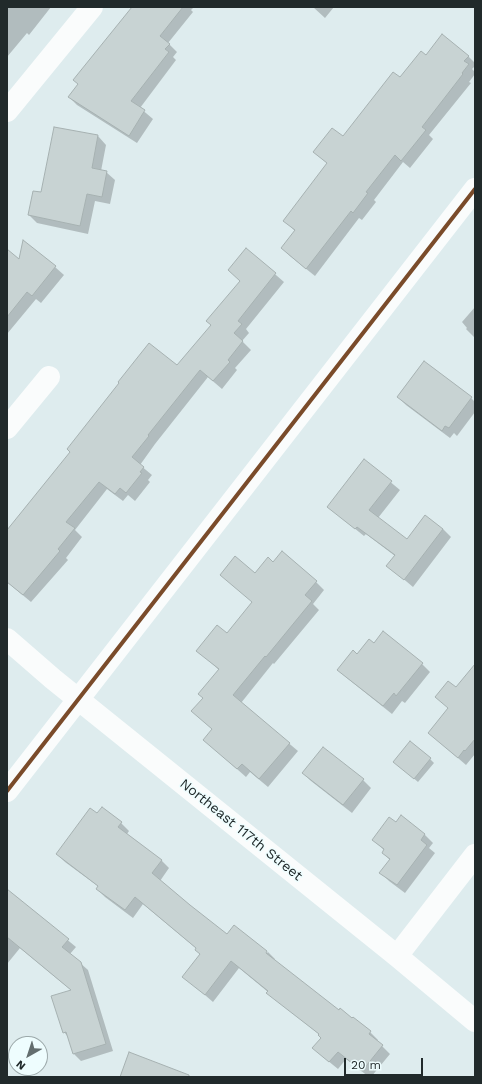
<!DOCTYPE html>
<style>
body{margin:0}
#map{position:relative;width:482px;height:1084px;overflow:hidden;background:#deecee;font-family:"Work Sans",sans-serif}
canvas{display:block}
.frame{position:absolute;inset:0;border:8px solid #212a2b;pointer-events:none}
.north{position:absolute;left:8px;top:1036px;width:40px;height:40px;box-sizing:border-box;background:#eefdfe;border:1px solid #9ca9aa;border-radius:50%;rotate:219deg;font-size:11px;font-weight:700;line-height:16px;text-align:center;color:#212a2b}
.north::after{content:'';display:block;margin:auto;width:14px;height:18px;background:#636e6f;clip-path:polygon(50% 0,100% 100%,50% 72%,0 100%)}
.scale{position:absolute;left:344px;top:1058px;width:79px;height:18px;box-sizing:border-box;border:2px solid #212a2b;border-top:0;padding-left:5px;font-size:12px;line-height:14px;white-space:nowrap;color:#212a2b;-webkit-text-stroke:3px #eefdfe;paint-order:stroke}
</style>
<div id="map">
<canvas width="482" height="1084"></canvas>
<div class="frame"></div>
<div class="north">N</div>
<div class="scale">20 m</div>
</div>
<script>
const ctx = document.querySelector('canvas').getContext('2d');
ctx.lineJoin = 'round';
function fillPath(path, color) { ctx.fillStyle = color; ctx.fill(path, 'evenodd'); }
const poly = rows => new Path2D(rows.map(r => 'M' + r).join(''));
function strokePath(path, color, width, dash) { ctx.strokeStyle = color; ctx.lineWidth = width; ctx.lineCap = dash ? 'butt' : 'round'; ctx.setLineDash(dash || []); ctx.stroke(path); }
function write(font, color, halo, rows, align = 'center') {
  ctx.font = font + ' "Work Sans",sans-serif'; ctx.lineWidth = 3; ctx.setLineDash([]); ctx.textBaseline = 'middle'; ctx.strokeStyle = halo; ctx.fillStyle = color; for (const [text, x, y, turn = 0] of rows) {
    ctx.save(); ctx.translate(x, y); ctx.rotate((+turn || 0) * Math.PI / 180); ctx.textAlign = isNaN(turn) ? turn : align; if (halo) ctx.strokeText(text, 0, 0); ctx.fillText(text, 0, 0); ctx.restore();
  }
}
const shadow = poly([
 [7,7,51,7,29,35,27,33,7,57],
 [134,7,194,7,191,10,193,12,168,43,177,52,173,57,176,60,140,108,153,119,137,143,77,105,69,97],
 [313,7,334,7,325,18],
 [468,56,475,63,475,66,472,69,475,72,475,74,469,82,471,83,429,135,433,139,410,168,403,162,374,200,376,202,362,220,359,218,315,276,290,256,282,248,295,231,284,220,328,164,314,152,343,137,400,79,426,57],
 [55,128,98,136,106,145,101,171,106,172,115,180,110,204,95,201,88,234,37,223,29,215,42,193],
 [24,241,55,267,64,275,41,303,36,299,7,334,7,251,20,261],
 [246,249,284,282,246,329,249,333,242,341,251,350,235,368,237,370,222,389,208,377,155,444,140,465,152,475,148,480,150,482,135,501,128,495,123,501,107,489,75,530,82,537,66,558,68,560,31,602,7,582,7,532,178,367,212,326,241,281],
 [475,307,475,338,466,329,467,328,462,322],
 [398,397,471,398,475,402,475,412,457,436,454,433,450,438,406,405],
 [364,460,400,490,378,518,407,540,443,529,451,537,413,587,388,566,395,556,366,534,364,536,328,507],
 [274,563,316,582,324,590,313,604,319,610,274,664,273,663,241,703,298,751,268,787,250,772,246,777,204,740,213,729,204,698,219,670,198,651,227,635,253,602,255,574],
 [374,644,422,664,430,672,405,703,402,701,392,714,347,678,339,670,357,655],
 [475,666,475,754,466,765,429,733,449,709,456,689],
 [430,759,434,763,418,782,398,765],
 [303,773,363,780,371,788,352,813,311,781],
 [102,809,121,823,129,831,127,834,161,860,169,868,160,881,227,936,263,957,268,952,275,959,274,960,339,1011,370,1032,378,1040,377,1041,390,1054,371,1077,369,1077,346,1059,338,1069,322,1056,314,1048,322,1038,320,1035,276,1000,268,993,268,992,239,968,213,1002,184,977,201,955,197,949,143,904,133,918,105,897,97,889,99,887,65,862,57,854],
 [401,817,425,835,433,843,429,848,435,853,405,893,389,881,381,873,390,860,383,853,385,851,373,840,396,824],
 [7,890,76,947,70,954,88,970,113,1051,81,1061,74,1054,68,1037,64,1032,72,991,20,948,7,964]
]);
const building = poly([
 [132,7,183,7,160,36,170,44,165,49,169,52,131,101,145,110,129,136,68,97,78,84,73,80,132,7],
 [442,34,469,56,464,61,469,64,462,73,463,74,422,127,426,130,401,161,395,155,366,192,368,193,353,213,351,211,306,269,281,248,295,230,283,221,327,163,313,152,332,128,343,136,393,72,400,77,421,51,426,55,442,34],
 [54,127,98,135,92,168,107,171,102,197,87,194,80,226,28,215,33,191,41,192,54,127],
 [23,240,56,266,32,296,27,292,7,317,7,249,19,259,23,240],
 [246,248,276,273,238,321,242,324,234,333,243,341,228,360,230,362,213,381,200,370,148,435,149,436,132,457,144,467,140,472,142,473,126,493,120,488,115,494,99,482,66,522,75,528,58,549,60,551,23,595,7,582,7,530,70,452,67,449,119,383,118,382,149,343,177,365,211,325,206,321,240,281,228,270,246,248],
 [424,361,472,397,449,428,445,426,442,431,397,397,424,361],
 [364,459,392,481,369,510,407,539,425,515,443,529,404,580,386,566,395,555,357,527,355,529,327,507,364,459],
 [282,551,317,581,305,595,312,601,266,657,265,656,233,695,290,743,259,779,242,764,237,769,203,740,212,729,191,711,203,698,198,694,219,669,196,651,217,625,227,633,252,602,220,575,235,556,255,573,268,557,273,562,282,551],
 [383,631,423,663,396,696,394,693,383,706,337,670,353,650,357,654,369,639,374,643,383,631],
 [475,664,475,739,465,751,464,750,458,758,428,733,448,708,435,697,448,681,456,687,475,664],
 [410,741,431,758,414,779,393,762,410,741],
 [323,747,364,779,343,805,302,773,323,747],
 [102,807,122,822,118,827,162,860,152,873,190,905,227,934,234,925,267,951,266,953,339,1010,340,1008,352,1018,353,1017,371,1031,369,1034,383,1045,362,1071,338,1052,329,1062,312,1048,321,1038,318,1035,319,1034,266,993,268,991,231,961,205,995,182,977,200,954,195,950,196,948,135,897,125,910,96,889,98,886,56,854,90,808,97,813,102,807],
 [401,815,425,834,421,840,427,845,397,885,379,873,390,859,382,853,384,849,372,840,389,817,396,822,401,815],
 [7,889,69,939,62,947,81,962,106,1044,73,1054,66,1032,63,1033,51,996,71,990,7,937,7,889],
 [129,1052,189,1075,189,1077,120,1077,129,1052]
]);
const minor = poly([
 [7,111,92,7],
 [7,428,49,377],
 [7,639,53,679,397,956,475,1021],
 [397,956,475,855]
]);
const secondary = poly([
 [7,791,475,189]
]);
const bus1 = poly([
 [7,791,475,189]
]);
const streetNames = [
 ["Northeast 117th Street",241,830,39]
];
fillPath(shadow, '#0003');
fillPath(building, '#c8d3d3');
strokePath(building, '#a6b1b1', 1);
strokePath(minor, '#fafcfc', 22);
strokePath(secondary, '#fafcfc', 22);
strokePath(bus1, '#7a4b2a', 4);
write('14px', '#212a2b', '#eefdfe', streetNames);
</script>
